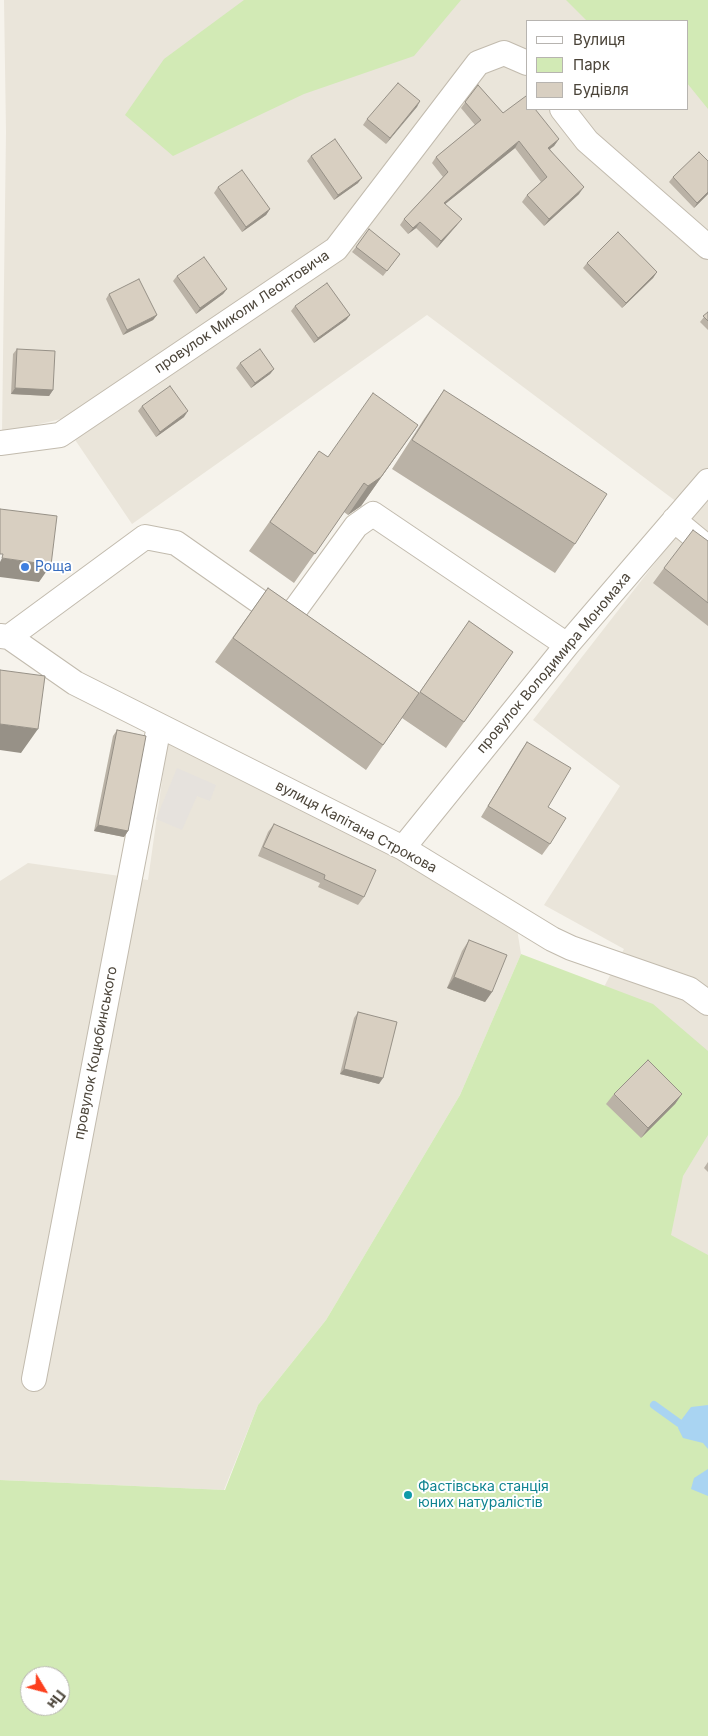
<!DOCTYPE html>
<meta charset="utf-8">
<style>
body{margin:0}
#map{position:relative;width:708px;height:1736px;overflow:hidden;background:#f6f3ec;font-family:Inter,sans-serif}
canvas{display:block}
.legend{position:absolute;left:526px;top:20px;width:162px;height:90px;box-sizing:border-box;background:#fff;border:1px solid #b7b4b0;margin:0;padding:6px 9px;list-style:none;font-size:15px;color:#4b4439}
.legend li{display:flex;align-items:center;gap:10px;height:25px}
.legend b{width:25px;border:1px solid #b7b4b0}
.north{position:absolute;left:20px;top:1666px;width:50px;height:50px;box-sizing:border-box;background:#fff;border:1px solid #b7b4b0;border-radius:50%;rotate:127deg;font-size:14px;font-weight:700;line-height:20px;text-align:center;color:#4b4439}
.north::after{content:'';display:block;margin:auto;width:18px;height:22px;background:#fc3f1d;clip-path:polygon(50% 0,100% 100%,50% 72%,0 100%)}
</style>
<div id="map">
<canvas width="708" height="1736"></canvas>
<ul class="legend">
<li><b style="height:6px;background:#fff"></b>Вулиця</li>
<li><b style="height:14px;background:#d2eab5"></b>Парк</li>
<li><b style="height:14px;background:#d8cfc1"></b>Будівля</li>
</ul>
<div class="north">Пн</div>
</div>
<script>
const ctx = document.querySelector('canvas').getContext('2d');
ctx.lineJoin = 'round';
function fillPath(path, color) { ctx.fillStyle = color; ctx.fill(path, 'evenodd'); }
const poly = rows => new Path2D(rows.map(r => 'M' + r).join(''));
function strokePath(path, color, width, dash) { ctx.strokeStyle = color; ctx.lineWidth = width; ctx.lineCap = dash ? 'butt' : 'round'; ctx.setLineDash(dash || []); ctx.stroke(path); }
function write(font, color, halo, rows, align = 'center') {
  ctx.font = font + ' Inter,sans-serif'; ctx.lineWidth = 4; ctx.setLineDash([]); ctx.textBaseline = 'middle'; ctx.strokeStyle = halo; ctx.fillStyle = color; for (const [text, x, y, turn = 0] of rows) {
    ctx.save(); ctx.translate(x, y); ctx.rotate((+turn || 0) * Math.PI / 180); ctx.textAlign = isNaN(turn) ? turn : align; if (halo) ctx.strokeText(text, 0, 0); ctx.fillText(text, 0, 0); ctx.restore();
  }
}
const residential = poly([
 [4,0,708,0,708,1268,519,1148,624,949,544,905,620,786,533,720,693,514,427,315,132,524,61,419,2,433,6,132],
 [527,21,687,21,687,109,527,109],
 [168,738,399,851,517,929,521,954,460,1095,326,1320,258,1405,224,1490,0,1480,0,881,28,863,148,880]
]);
const industrial = poly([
 [177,768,216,785,210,801,197,796,182,830,156,819]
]);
const green = poly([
 [244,0,461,0,414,56,304,94,173,156,125,115,164,59],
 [566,0,708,0,708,109,687,83,687,21,587,21],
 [521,954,653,1004,708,1051,708,1135,683,1176,671,1235,708,1255,708,1736,0,1736,0,1480,225,1490,258,1405,326,1320,460,1095],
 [30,1676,60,1676,60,1706,30,1706]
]);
const water = poly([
 [708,1405,708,1449,703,1443,683,1438,678,1428,679,1423,691,1407],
 [708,1469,708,1496,691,1489,694,1478]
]);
const stream = poly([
 [654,1405,679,1423]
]);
const street = poly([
 [562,109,587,141,708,247],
 [0,443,60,435,336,249,478,63,504,53,527,63],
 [674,520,708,548],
 [0,636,9,637,75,683,403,848,552,939,571,948,689,989,708,1003],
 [9,637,145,537,176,543,273,611,292,614,356,526,373,514,567,645],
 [403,848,567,645,708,481],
 [34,1379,159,726]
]);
const wall = poly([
 [478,85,503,113,559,139,554,146,550,149,579,194,544,226,522,202,527,195,541,182,515,148,445,204,457,225,437,248,416,228,408,234,400,225,404,219,443,177,432,163,436,157,475,125,461,108],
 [420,101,386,144,363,125,367,119],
 [311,156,358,183,334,200,307,161],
 [673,177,708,194,694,208,669,182],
 [218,187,270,209,266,215,242,232,214,193],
 [356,247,400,254,383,276,352,252],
 [587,263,657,272,653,278,622,308,583,268],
 [177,276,227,289,223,294,196,314,173,281],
 [109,294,157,315,153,320,123,335,106,299],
 [295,306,350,315,346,320,314,343,291,311],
 [708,312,708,330,700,322],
 [17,349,53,390,49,396,11,394,13,354],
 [240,363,274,369,270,374,251,388,236,368],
 [444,390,575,544,555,573,392,469,424,419],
 [142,406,184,417,156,437,138,411],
 [418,425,361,506,348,515,344,512,294,583,249,551,319,451,328,457],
 [708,541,708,626,653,583,664,568],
 [268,588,419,693,469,621,513,652,446,748,402,718,366,770,215,662],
 [117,730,128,831,124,837,94,831,113,736],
 [527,742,550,844,542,855,481,817,520,752],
 [274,824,364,897,358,905,318,887,320,883,258,856,268,832],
 [469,940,492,992,485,1002,447,988,462,951],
 [358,1012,379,1084,340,1074,354,1018],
 [614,1094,682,1094,675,1104,641,1138,606,1104],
 [708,1162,708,1172,704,1168]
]);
const shadedWall = poly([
 [420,101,417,107,386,144,390,138],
 [559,139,554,146,543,154,548,148],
 [519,141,515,148,439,209,444,203],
 [362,178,358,183,334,200,338,195],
 [584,187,579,194,544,226,549,219],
 [708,192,708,194,694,208,697,203],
 [270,209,266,215,242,232,246,227],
 [462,219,457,225,437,248,441,241],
 [420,222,416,228,408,234,413,228],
 [657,272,653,278,622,308,626,303],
 [227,289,223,294,196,314,200,308],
 [157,315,153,320,123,335,127,330],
 [350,315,346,320,314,343,318,338],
 [274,369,270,374,251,388,255,383],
 [15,388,53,390,49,396,11,394],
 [188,411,184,417,156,437,160,432],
 [418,425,361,506,348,515,368,486],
 [2,558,51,565,39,582,0,577,0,562],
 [0,724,38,729,21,753,0,750],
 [98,825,128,831,124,837,94,831],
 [454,977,492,992,485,1002,447,988],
 [344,1069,383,1078,379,1084,340,1074],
 [682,1094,675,1104,641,1138,648,1128]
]);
const building = poly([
 [398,83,420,101,390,138,367,119,398,83],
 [478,85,503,113,526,96,527,98,527,109,535,109,559,139,548,148,584,187,549,219,527,195,547,177,519,141,444,203,462,219,441,241,420,222,413,228,404,219,448,172,436,157,481,120,465,102,478,85],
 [335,139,362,178,338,195,311,156,335,139],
 [699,152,708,161,708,192,697,203,673,177,699,152],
 [242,170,270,209,246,227,218,187,242,170],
 [369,229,400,254,387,271,356,247,369,229],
 [618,232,657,272,626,303,587,263,618,232],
 [204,257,227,289,200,308,177,276,204,257],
 [139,279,157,315,127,330,109,294,139,279],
 [327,283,350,315,318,338,295,306,327,283],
 [708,312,708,321,703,316,708,312],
 [17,349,55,351,53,390,15,388,17,349],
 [260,349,274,369,255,383,240,363,260,349],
 [170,386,188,411,160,432,142,406,170,386],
 [444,390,607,494,575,544,412,440,444,390],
 [373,393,418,425,381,477,368,486,364,483,315,554,270,522,319,451,328,457,373,393],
 [0,509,57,516,51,565,2,558,3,554,0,554,0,509],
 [693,530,708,541,708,603,664,568,693,530],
 [268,588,419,693,383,745,233,638,268,588],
 [469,621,513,652,464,722,420,692,469,621],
 [0,670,45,676,38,729,0,724,0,670],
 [117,730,146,736,128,831,98,825,117,730],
 [527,742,571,768,548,807,566,818,550,844,488,806,527,742],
 [274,824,376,870,364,897,324,879,325,875,263,847,274,824],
 [469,940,507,955,492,992,454,977,469,940],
 [358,1012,397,1022,383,1078,344,1069,358,1012],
 [648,1060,682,1094,648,1128,614,1094,648,1060]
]);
const markers = [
 [25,567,5,"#3f7fe0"],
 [408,1495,5,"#0f9aa8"]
];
const streetNames = [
 ["провулок Миколи Леонтовича",242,312,-34],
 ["провулок Володимира Мономаха",554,663,-50],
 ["вулиця Капітана Строкова",356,827,28],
 ["провулок Коцюбинського",96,1053,-79]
];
const shopNames = [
 ["Роща",35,567]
];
const cultureNames = [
 ["Фастівська станція",418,1487],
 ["юних натуралістів",418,1503]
];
fillPath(residential, '#eae5da');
fillPath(industrial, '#e6e2dd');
fillPath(green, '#d2eab5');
fillPath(water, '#a9d4f2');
strokePath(stream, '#a9d4f2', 8);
strokePath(street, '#c2bbae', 26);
strokePath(street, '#fff', 24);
fillPath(wall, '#bab2a6');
fillPath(shadedWall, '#979187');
fillPath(building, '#d8cfc1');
strokePath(building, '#979187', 1);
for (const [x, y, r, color] of markers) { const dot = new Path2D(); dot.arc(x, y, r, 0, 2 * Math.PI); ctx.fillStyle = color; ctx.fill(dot); strokePath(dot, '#fff', 2); }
write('14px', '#4b4439', '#fff', streetNames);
write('14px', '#366cbe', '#fff', shopNames, 'left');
write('14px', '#0d838f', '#fff', cultureNames, 'left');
</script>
